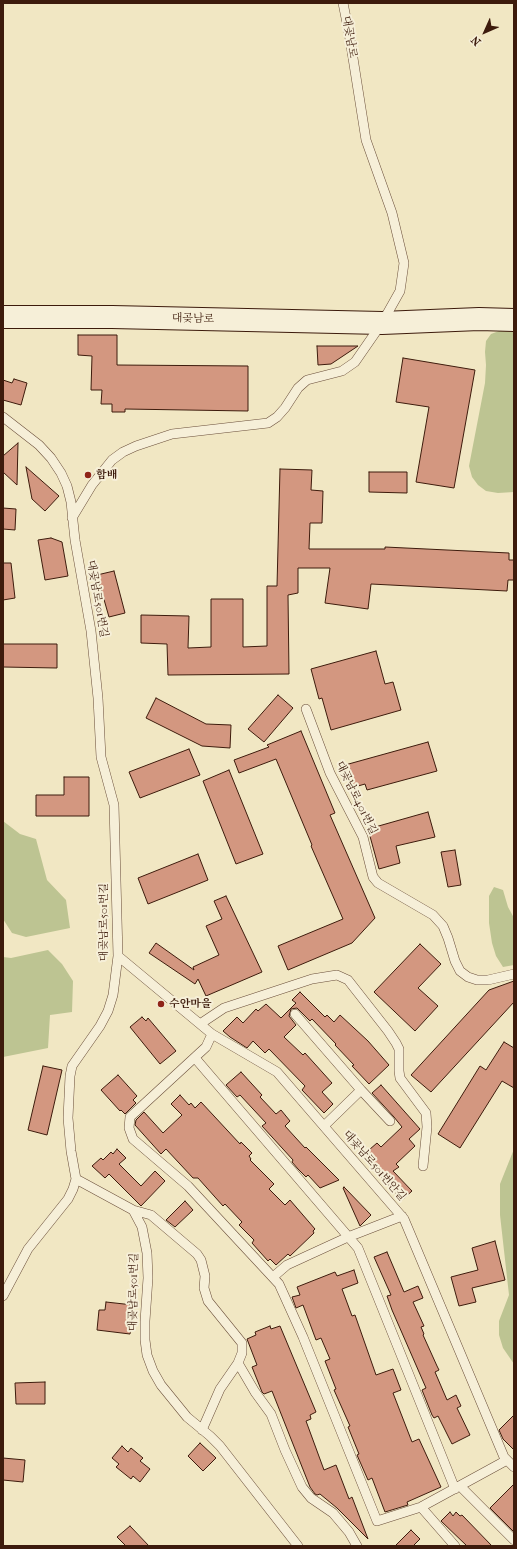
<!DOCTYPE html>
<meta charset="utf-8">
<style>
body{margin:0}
#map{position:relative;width:517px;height:1549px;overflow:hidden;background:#f1e7c3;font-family:"IM FELL French Canon",serif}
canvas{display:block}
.frame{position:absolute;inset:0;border:4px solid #3d1b0c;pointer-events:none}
.north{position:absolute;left:465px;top:12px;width:40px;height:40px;-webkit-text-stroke:3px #f6efd8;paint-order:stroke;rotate:225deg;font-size:11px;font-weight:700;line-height:16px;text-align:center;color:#3d1b0c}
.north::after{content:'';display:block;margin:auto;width:14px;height:18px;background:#3d1b0c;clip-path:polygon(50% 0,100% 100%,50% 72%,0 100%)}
</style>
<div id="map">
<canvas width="517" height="1549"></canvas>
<div class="frame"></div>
<div class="north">N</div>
</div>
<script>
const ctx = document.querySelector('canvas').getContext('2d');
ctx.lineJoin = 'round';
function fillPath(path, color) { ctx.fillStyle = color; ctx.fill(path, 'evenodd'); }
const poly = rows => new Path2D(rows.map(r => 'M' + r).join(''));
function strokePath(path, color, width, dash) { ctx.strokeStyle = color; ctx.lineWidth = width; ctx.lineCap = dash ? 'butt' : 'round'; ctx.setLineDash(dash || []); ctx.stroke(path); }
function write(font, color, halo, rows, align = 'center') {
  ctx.font = font + ' "IM FELL French Canon","Noto Serif KR",serif'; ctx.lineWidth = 4; ctx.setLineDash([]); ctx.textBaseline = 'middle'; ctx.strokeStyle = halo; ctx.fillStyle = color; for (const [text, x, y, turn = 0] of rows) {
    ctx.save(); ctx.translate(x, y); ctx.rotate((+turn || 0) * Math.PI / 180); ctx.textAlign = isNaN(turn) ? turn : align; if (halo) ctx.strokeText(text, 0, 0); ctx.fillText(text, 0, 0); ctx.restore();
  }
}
const green = poly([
 [514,330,514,492,498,493,486,491,478,485,472,477,469,466,485,383,486,365,485,352,486,341,491,334,499,331],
 [3,821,20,834,36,839,47,880,66,900,70,928,26,937,12,933,3,919],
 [494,887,503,890,508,907,514,918,514,965,503,967,496,956,492,943,489,923,489,896],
 [48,950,62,964,73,981,72,1012,50,1015,48,1048,3,1057,3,957,11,958],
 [514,1149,514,1364,503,1348,499,1335,499,1321,509,1295,500,1215,500,1184]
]);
const building = poly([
 [78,335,117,335,117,365,248,366,248,411,125,409,125,412,112,412,112,404,101,404,102,390,91,390,92,356,78,355,78,335],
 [317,346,358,346,331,364,318,365,317,346],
 [403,358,475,370,454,488,416,482,429,407,396,402,403,358],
 [14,379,27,383,21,405,3,400,3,380,12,383,14,379],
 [18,443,17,485,3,472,3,456,18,443],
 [26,467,59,496,45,511,32,499,26,467],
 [280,469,312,470,311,490,323,491,322,523,310,523,309,549,385,549,385,547,509,553,509,560,514,560,514,580,508,580,507,591,371,584,368,609,325,603,330,568,298,568,298,593,288,595,289,674,168,675,167,644,141,643,141,615,189,616,188,648,211,647,211,599,243,599,243,647,267,646,267,586,277,586,280,469],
 [369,472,407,472,407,493,369,492,369,472],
 [3,508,16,509,15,530,3,529,3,508],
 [51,538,62,542,68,576,45,580,38,540,51,538],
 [3,563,11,563,15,598,3,600,3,563],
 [114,571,125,613,109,617,97,575,114,571],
 [3,644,57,644,57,668,3,667,3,644],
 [376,651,385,684,393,682,401,710,331,730,322,698,319,699,311,669,376,651],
 [278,695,293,708,264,742,248,729,278,695],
 [156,698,206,724,231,725,230,748,202,746,146,718,156,698],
 [301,731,335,813,330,815,375,918,352,943,288,970,278,946,343,919,311,846,312,845,276,759,239,773,234,760,269,747,267,745,301,731],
 [428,742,437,771,367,790,365,784,351,788,345,765,428,742],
 [189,749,200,775,140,798,129,772,189,749],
 [229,770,263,854,236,864,203,781,229,770],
 [64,777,89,777,89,816,36,816,36,795,64,795,64,777],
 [428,812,435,837,396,846,400,863,379,869,368,829,428,812],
 [455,850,461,885,448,887,441,852,455,850],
 [198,854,208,880,148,904,138,878,198,854],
 [226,896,262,972,206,996,198,979,195,984,149,953,156,943,194,970,193,967,219,955,206,926,222,919,214,901,226,896],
 [420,944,441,964,418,988,438,1006,415,1031,374,992,420,944],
 [514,981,514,1002,431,1092,411,1075,489,990,514,981],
 [300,992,325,1017,327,1015,334,1022,340,1015,368,1041,389,1065,369,1084,352,1066,354,1065,335,1045,336,1044,312,1019,310,1021,297,1008,291,1009,289,1016,296,1025,284,1037,303,1055,305,1053,332,1083,322,1092,333,1104,324,1113,302,1090,305,1086,269,1049,265,1053,253,1041,247,1048,230,1037,223,1031,237,1017,243,1023,256,1009,258,1011,266,1004,281,1018,296,1003,292,1000,300,992],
 [142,1017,146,1021,148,1018,176,1051,160,1064,130,1027,142,1017],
 [504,1042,514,1048,514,1088,502,1081,460,1148,438,1134,480,1066,486,1070,504,1042],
 [43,1066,62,1070,47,1135,28,1130,43,1066],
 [241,1072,262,1095,260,1097,276,1114,281,1110,290,1121,285,1126,305,1148,306,1147,339,1180,320,1188,308,1175,306,1177,298,1169,292,1162,293,1160,262,1126,266,1123,240,1095,237,1097,226,1085,241,1072],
 [118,1075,137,1096,133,1100,136,1103,125,1114,121,1110,120,1111,101,1090,118,1075],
 [381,1085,420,1129,409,1139,415,1146,396,1164,399,1167,393,1171,412,1191,402,1200,362,1156,377,1143,381,1147,402,1127,394,1117,372,1093,381,1085],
 [180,1095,189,1105,191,1103,195,1108,201,1102,240,1144,241,1142,252,1153,249,1156,251,1159,250,1160,274,1184,269,1189,285,1205,290,1200,315,1229,313,1231,314,1233,290,1256,288,1254,276,1265,270,1259,268,1261,252,1243,254,1240,239,1225,242,1222,225,1204,223,1206,198,1178,193,1178,166,1149,161,1154,135,1125,136,1120,144,1112,163,1133,182,1115,171,1104,180,1095],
 [117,1149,126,1158,119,1164,141,1186,155,1171,165,1181,141,1206,109,1174,105,1178,92,1166,101,1158,103,1160,111,1152,113,1154,117,1149],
 [344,1187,371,1215,360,1226,343,1188,344,1187],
 [185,1201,193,1210,175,1227,166,1220,185,1201],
 [495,1241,505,1280,472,1288,476,1302,459,1306,451,1277,478,1270,472,1248,495,1241],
 [387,1252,404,1292,418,1286,423,1298,413,1302,424,1326,421,1327,424,1334,423,1335,437,1366,439,1370,435,1372,447,1400,456,1395,461,1406,457,1408,470,1435,452,1444,438,1416,434,1418,432,1415,422,1390,426,1388,392,1310,387,1296,391,1295,374,1257,387,1252],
 [354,1270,358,1283,342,1289,352,1316,355,1315,376,1375,393,1369,401,1390,393,1393,412,1442,419,1439,441,1487,407,1502,408,1505,385,1512,372,1478,368,1480,357,1455,359,1454,348,1427,350,1426,334,1390,336,1389,325,1361,330,1359,321,1338,316,1340,303,1305,296,1308,292,1297,300,1295,297,1287,335,1272,337,1276,354,1270],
 [106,1302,133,1305,130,1334,97,1330,99,1310,105,1310,106,1302],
 [270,1326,271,1329,280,1326,316,1412,310,1415,311,1419,306,1421,324,1470,336,1465,349,1499,352,1497,368,1539,337,1508,320,1494,317,1495,315,1494,310,1487,272,1391,264,1394,262,1392,252,1367,257,1365,247,1339,256,1335,255,1332,270,1326],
 [45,1382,45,1404,16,1404,15,1383,45,1382],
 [514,1415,514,1450,503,1439,499,1430,514,1415],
 [200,1443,216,1458,203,1471,188,1456,200,1443],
 [122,1446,128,1452,131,1448,143,1458,140,1461,150,1469,140,1482,133,1476,131,1479,116,1467,119,1464,112,1458,122,1446],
 [3,1458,25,1460,23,1482,3,1480,3,1458],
 [514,1484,514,1532,490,1508,514,1484],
 [450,1512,453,1516,456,1512,460,1516,462,1515,492,1546,467,1546,441,1521,450,1512],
 [130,1526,149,1546,126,1546,117,1537,130,1526],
 [411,1530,420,1539,413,1546,395,1546,411,1530]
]);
const lane = poly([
 [3,417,39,445,51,458,61,473,67,486,71,502,75,540,91,631,98,698,101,757,114,805,118,956,113,995,108,1011,100,1026,72,1066,70,1076,68,1118,71,1151,76,1179,133,1210,142,1227,147,1253,148,1278,145,1321,145,1340,147,1355,153,1371,161,1385,187,1417,210,1436,220,1446,298,1546],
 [72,518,92,485,112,460,123,452,136,446,172,434,268,423,277,417,285,408,298,388,307,380,342,371,355,362,382,323,400,291,404,263,392,213,366,140,349,33,343,3],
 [306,709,330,773,363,837,373,877,378,883,433,915,443,926,448,938,455,961,460,971,468,977,477,980,488,980,514,974],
 [118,956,212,1034,277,1072,404,1219,504,1457,514,1467],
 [295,1014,361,1090,324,1126],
 [200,1024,224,1008,312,979,337,975,348,980,388,1031,396,1043,399,1049,399,1071,400,1078,426,1113,427,1127,423,1166],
 [212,1034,206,1047,130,1117,129,1128,133,1139,188,1186,279,1284,303,1337,377,1521,421,1507,507,1460],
 [195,1058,358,1248,455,1489],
 [361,1090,390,1121],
 [133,1210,151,1215,197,1254,201,1260,205,1276,204,1288,208,1301,242,1343,242,1353,238,1363,255,1392,271,1414,285,1450,302,1487,311,1498,333,1513,349,1532,357,1546],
 [273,1277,287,1265,348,1237,402,1216],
 [3,1296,28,1249,68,1199,73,1189,76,1179],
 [202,1430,220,1389,238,1363],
 [460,1486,514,1540],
 [421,1507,455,1546]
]);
const secondary = poly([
 [3,317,112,317,382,323,479,319,514,320]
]);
const markers = [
 [88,475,4,"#8f2418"],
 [161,1004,4,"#8f2418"]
];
const streetNames = [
 ["대곶남로",349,37,80],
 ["대곶남로",193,319,1],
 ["대곶남로501번길",97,599,80],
 ["대곶남로401번길",356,798,64],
 ["대곶남로501번길",104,922,-90],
 ["대곶남로501번안길",374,1166,49],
 ["대곶남로501번길",134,1292,-89]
];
const poiNames = [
 ["함배",96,475],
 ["수안마을",169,1004]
];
fillPath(green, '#bdc492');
fillPath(building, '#d39780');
strokePath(building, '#3d1b0c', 1);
strokePath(lane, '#6a4e3a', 10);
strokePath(secondary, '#3d1b0c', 24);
strokePath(lane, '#f6efd8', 9);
strokePath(secondary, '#f6efd8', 22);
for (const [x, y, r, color] of markers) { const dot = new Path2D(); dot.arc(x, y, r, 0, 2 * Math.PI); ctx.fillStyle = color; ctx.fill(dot); strokePath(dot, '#f6efd8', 1.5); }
write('11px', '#3d1b0c', '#f6efd8', streetNames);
write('bold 11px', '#3d1b0c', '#f6efd8', poiNames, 'left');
</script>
